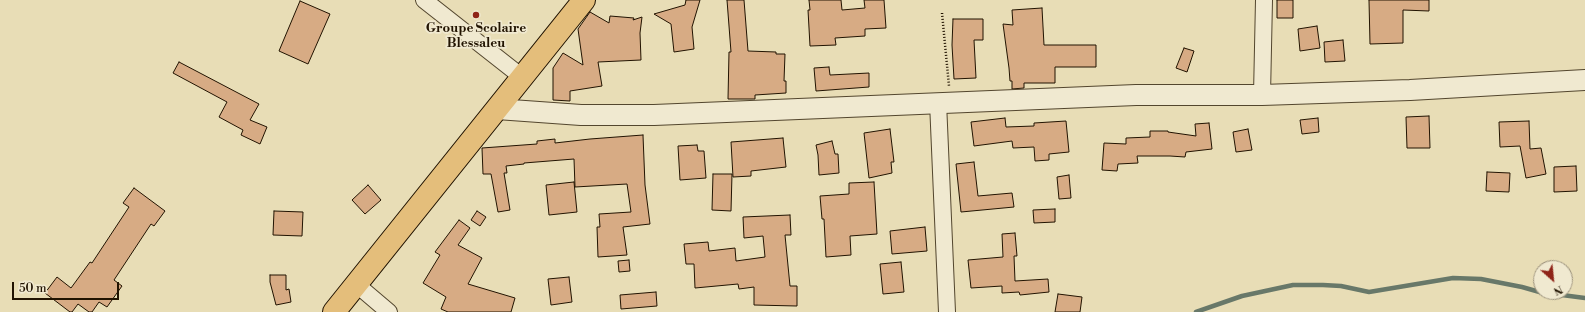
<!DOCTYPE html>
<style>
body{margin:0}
#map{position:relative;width:1585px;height:312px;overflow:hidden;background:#e8ddb6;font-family:"Libre Bodoni",serif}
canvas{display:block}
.north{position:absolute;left:1533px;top:260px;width:40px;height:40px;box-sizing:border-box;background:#f0e9d0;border:1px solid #9d937d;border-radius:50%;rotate:153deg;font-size:11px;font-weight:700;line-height:16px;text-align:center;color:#211301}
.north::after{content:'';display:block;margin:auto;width:14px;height:18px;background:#8f2418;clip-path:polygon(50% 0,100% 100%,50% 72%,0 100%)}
.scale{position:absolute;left:12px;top:282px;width:107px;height:18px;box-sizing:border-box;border:2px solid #211301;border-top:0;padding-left:5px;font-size:12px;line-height:14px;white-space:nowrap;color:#211301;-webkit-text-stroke:3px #f0e9d0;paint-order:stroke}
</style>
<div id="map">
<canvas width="1585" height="312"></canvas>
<div class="north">N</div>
<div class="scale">50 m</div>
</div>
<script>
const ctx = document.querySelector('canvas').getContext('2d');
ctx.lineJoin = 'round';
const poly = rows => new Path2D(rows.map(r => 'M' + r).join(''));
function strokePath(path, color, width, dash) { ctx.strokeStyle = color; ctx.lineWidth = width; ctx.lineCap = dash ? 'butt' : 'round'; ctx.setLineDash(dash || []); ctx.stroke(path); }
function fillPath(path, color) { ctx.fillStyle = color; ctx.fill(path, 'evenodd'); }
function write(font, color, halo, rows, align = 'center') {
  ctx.font = font + ' "Libre Bodoni",serif'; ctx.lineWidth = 3.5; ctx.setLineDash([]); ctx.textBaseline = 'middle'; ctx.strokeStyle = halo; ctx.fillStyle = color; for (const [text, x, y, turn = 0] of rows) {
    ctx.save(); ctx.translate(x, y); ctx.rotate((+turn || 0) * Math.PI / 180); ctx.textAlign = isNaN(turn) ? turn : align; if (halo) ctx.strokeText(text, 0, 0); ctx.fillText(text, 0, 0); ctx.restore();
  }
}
const stream = poly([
 [1196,312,1242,296,1293,285,1323,285,1341,286,1369,292,1453,278,1481,279,1522,287,1550,295,1562,295,1585,298]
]);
const building = poly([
 [686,0,700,0,692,27,694,49,674,52,671,24,654,14,685,5,686,0],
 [727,0,744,0,748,51,776,52,776,54,785,54,784,81,786,81,786,93,755,95,755,99,728,99,729,52,731,52,727,0],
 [809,0,841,0,842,10,865,8,864,0,884,0,886,28,865,29,865,36,835,38,836,45,810,46,808,10,810,10,809,0],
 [1277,0,1293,0,1293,18,1277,18,1277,0],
 [1369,0,1429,0,1429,11,1403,10,1403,43,1370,44,1369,0],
 [300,1,330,14,308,64,279,51,300,1],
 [1042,8,1044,45,1096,45,1096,67,1055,67,1055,83,1024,83,1024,88,1012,89,1012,81,1010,81,1009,68,1003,24,1013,25,1012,10,1042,8],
 [590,12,609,23,610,16,634,18,633,20,642,17,640,33,641,60,598,62,602,86,570,91,570,101,553,100,553,68,563,53,583,65,578,29,590,12],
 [953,19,983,19,983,40,974,40,976,78,954,79,952,45,953,19],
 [1317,26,1320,48,1300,51,1298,29,1317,26],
 [1343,40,1345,61,1325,62,1324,42,1343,40],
 [1184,48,1194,51,1187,72,1176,68,1184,48],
 [179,62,259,104,250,120,267,127,260,144,241,135,243,130,219,117,227,102,173,73,179,62],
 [829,67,830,75,869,73,869,87,816,91,814,68,829,67],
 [1429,116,1430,148,1407,148,1406,117,1429,116],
 [1005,118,1006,127,1034,126,1034,123,1066,121,1069,152,1049,154,1049,160,1035,161,1034,147,1013,148,1012,141,974,146,971,122,1005,118],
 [1318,118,1319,132,1302,134,1300,120,1318,118],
 [1529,121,1530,149,1541,148,1546,174,1526,178,1520,146,1500,147,1499,122,1529,121],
 [1209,123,1212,149,1186,152,1185,157,1170,156,1137,156,1138,163,1118,164,1117,171,1102,170,1104,143,1126,144,1126,138,1150,137,1150,131,1168,131,1168,132,1196,136,1195,124,1209,123],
 [890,129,894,162,891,162,892,173,869,178,864,133,890,129],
 [1248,129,1252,150,1236,152,1233,132,1248,129],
 [643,135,645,185,650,224,623,227,627,255,598,257,597,227,600,227,599,214,631,212,627,184,575,187,574,159,524,163,524,164,506,166,507,173,504,173,510,210,498,212,491,174,483,174,482,148,537,144,537,141,555,139,555,143,590,139,643,135],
 [783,138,786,167,751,171,751,176,733,177,731,142,783,138],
 [832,141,835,154,838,154,839,173,819,175,818,155,816,145,832,141],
 [697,145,698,151,704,151,706,178,680,180,678,146,697,145],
 [974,162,978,196,1012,193,1014,207,961,212,956,164,974,162],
 [1576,166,1577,191,1554,192,1554,167,1576,166],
 [1487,172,1510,173,1509,192,1486,191,1487,172],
 [713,174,732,174,731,211,712,210,713,174],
 [1069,175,1071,198,1059,199,1057,177,1069,175],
 [574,182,577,212,549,215,546,185,574,182],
 [874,182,877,234,850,236,851,255,826,257,824,219,822,219,820,196,849,194,849,183,874,182],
 [368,185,381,200,365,214,352,200,368,185],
 [134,188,165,211,154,226,151,224,114,280,122,286,107,307,99,302,92,312,89,312,78,304,72,312,70,312,45,293,57,277,71,288,90,262,92,263,129,207,123,203,134,188],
 [1055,209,1055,222,1034,223,1033,210,1055,209],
 [274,211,303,212,302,236,273,235,274,211],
 [477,211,486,217,480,226,471,220,477,211],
 [790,215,791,235,785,235,790,286,797,286,797,306,754,305,754,287,739,289,738,284,695,288,694,264,686,264,684,244,708,242,709,251,735,248,736,261,765,257,763,236,744,238,743,217,790,215],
 [459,220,470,228,458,245,482,258,468,284,515,298,511,312,448,312,441,309,446,297,423,283,440,255,435,252,459,220],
 [925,227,927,251,892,254,890,231,925,227],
 [1015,233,1017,256,1014,256,1015,281,1048,279,1049,292,1020,295,1019,292,1002,293,1002,286,971,288,968,260,1003,257,1002,234,1015,233],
 [629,260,630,271,619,272,618,261,629,260],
 [901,262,904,292,883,294,880,264,901,262],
 [270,275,286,275,286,290,289,289,291,302,276,305,270,282,270,275],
 [569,277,572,302,551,305,548,279,569,277],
 [656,292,657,306,621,309,620,295,656,292],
 [1058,294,1082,297,1080,312,1055,312,1058,294]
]);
const path = poly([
 [942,13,949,86]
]);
const minor = poly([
 [424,0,522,77],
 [1262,95,1264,0],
 [938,102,947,312],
 [356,284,389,312]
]);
const tertiary = poly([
 [497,109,581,115,654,115,1136,95,1262,95,1410,90,1585,80]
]);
const primary = poly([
 [334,312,584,0]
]);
const markers = [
 [476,15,4,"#8f2418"]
];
const poiNames = [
 ["Groupe Scolaire",476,29],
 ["Blessaleu",476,44]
];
strokePath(stream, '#687869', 4.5);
fillPath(building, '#d7ab84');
strokePath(building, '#211301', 1);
strokePath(minor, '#53462e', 18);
strokePath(tertiary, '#53462e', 22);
strokePath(primary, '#211301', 24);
strokePath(path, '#211301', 2.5, [1, 2]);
strokePath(minor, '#f0e9d0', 16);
strokePath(tertiary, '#f0e9d0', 20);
strokePath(primary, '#e4be7b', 22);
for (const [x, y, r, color] of markers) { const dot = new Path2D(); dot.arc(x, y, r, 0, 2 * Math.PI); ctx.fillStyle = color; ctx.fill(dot); strokePath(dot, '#f0e9d0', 1.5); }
write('bold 13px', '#211301', '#f0e9d0', poiNames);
</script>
